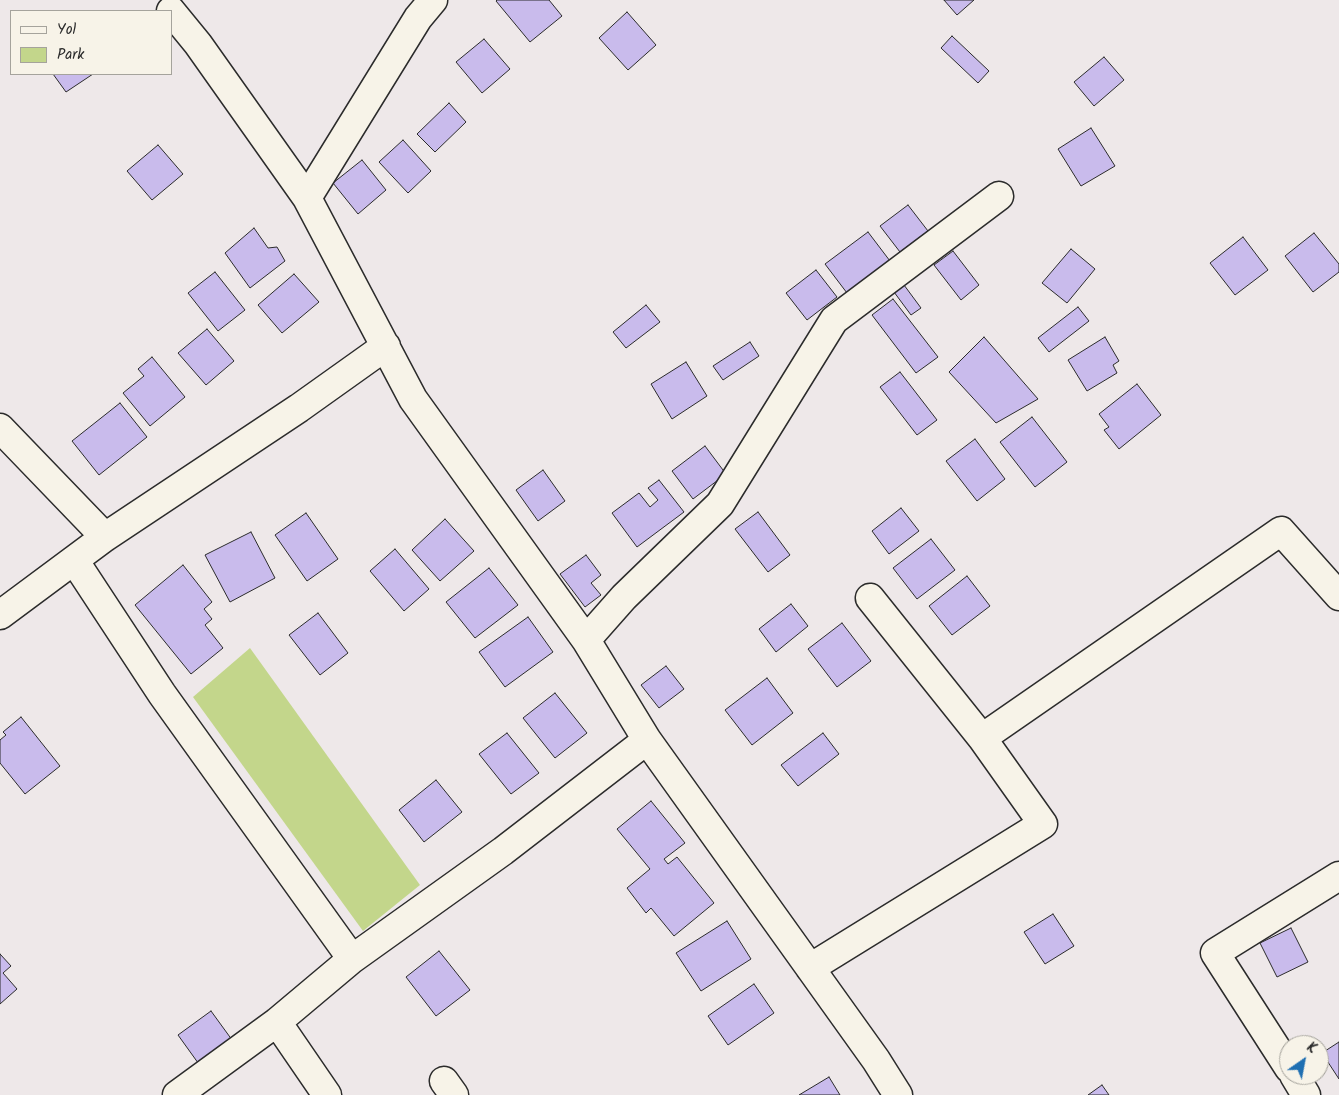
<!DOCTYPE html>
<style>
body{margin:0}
#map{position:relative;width:1339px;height:1095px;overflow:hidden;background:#eee8e9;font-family:Kalam,sans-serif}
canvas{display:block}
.legend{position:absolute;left:10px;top:10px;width:162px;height:65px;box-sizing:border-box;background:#f7f3e8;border:1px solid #a5a39c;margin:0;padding:6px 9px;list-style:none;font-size:15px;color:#2b2b2b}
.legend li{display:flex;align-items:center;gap:10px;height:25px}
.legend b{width:25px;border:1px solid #a5a39c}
.north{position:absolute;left:1279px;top:1035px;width:50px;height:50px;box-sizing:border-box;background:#f7f3e8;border:1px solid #a5a39c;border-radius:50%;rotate:33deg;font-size:14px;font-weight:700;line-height:20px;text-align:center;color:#2b2b2b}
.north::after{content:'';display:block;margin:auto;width:18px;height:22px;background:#1f6fb2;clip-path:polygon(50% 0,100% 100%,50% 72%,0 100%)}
</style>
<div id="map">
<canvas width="1339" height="1095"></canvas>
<ul class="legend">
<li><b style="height:6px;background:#f7f3e8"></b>Yol</li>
<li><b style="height:14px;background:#c3d68b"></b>Park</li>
</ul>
<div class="north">K</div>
</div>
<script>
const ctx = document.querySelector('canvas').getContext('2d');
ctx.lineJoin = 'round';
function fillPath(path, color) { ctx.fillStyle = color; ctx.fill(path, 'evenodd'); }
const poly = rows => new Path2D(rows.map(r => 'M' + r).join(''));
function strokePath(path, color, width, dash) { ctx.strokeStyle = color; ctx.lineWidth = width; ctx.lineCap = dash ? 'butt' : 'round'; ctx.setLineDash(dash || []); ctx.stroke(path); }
const green = poly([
 [250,648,420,885,363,931,193,697]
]);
const building = poly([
 [497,0,549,0,562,16,530,42,496,1,497,0],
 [944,0,974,0,957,15,944,0],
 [627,12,656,45,628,70,599,38,627,12],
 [952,36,989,71,978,83,941,48,952,36],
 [484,39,510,69,482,93,456,62,484,39],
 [1104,57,1124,80,1094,106,1074,82,1104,57],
 [53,74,93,74,66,92,53,74],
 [449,103,466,122,435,152,417,134,449,103],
 [1091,128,1115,166,1081,186,1058,149,1091,128],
 [403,140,431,171,408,193,379,162,403,140],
 [158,145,183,174,152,200,127,171,158,145],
 [362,160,386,190,358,214,333,183,362,160],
 [908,205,928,231,900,252,880,226,908,205],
 [254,228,268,248,277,247,285,261,250,288,225,253,254,228],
 [868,232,890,261,847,293,825,264,868,232],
 [1314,233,1339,264,1339,272,1313,292,1285,256,1314,233],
 [1243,237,1268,270,1235,295,1210,263,1243,237],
 [1071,249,1095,269,1067,303,1042,283,1071,249],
 [953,251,979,285,961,300,934,265,953,251],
 [816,270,837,297,807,320,786,293,816,270],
 [215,272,245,310,218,331,188,293,215,272],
 [294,274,319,302,282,333,258,305,294,274],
 [904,285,921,308,911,315,894,292,904,285],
 [893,299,938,357,916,373,872,315,893,299],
 [646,305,660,322,626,348,613,332,646,305],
 [1078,307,1089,321,1049,352,1038,338,1078,307],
 [207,329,234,361,206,385,178,353,207,329],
 [984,337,1038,399,996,423,949,372,984,337],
 [1105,337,1119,361,1113,365,1117,373,1087,391,1068,360,1105,337],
 [750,342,759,356,723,380,713,366,750,342],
 [152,357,185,397,150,426,123,393,144,376,138,369,152,357],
 [686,362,707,396,672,419,651,384,686,362],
 [900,372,937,420,917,435,880,387,900,372],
 [1137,384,1161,415,1119,449,1104,430,1109,427,1099,414,1137,384],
 [120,403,147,437,99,475,72,441,120,403],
 [1032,417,1067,462,1035,487,1000,442,1032,417],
 [975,439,1005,479,977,501,946,461,975,439],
 [705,446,726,474,693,499,672,471,705,446],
 [543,470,565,501,538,521,516,490,543,470],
 [659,480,684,512,637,547,612,513,639,493,650,507,658,500,648,488,659,480],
 [901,508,919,531,889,554,872,531,901,508],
 [758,512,790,555,768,572,735,529,758,512],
 [306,513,338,559,307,581,275,535,306,513],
 [445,519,474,551,440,581,412,550,445,519],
 [251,532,275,578,230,602,205,555,251,532],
 [931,539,955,570,917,599,893,568,931,539],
 [395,549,429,589,404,611,370,571,395,549],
 [586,555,601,575,591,583,601,595,585,607,560,574,586,555],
 [183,565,212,602,204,609,212,619,205,625,223,648,191,674,135,605,183,565],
 [489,568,518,605,475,638,446,602,489,568],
 [967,576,990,606,952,635,929,606,967,576],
 [791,604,808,626,776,652,759,629,791,604],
 [318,613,348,653,320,675,289,635,318,613],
 [528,617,553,652,505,687,479,652,528,617],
 [842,623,871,661,837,687,808,649,842,623],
 [666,666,684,689,659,708,641,685,666,666],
 [767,678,793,713,752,745,725,710,767,678],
 [555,693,587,733,555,758,523,718,555,693],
 [21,717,60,766,25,794,0,763,0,740,6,735,3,732,21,717],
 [507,733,539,773,511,794,479,754,507,733],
 [823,733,839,754,798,786,781,765,823,733],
 [436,780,462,812,424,842,399,810,436,780],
 [651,801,685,843,664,859,668,864,677,857,714,903,674,936,651,908,646,913,627,888,650,869,617,829,651,801],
 [1053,914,1074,946,1045,964,1024,932,1053,914],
 [727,921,751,959,701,991,676,953,727,921],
 [1291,928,1308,962,1277,977,1260,943,1291,928],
 [439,951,470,990,436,1016,406,977,439,951],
 [0,954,11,966,3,973,17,989,0,1004,0,954],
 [754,984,774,1013,728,1045,708,1016,754,984],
 [211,1011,235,1044,201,1067,178,1035,211,1011],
 [1339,1042,1339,1079,1322,1053,1339,1042],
 [829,1077,840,1095,799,1095,829,1077],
 [1102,1085,1109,1095,1088,1095,1102,1085]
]);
const minor = poly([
 [171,11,198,44,307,198,413,399,586,640,647,740,876,1060,898,1095],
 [307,198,418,18,433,0],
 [0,428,105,537],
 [74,560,162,694,352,959],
 [0,615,105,537,299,408,386,346],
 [586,640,624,597,720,504,834,320,999,196],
 [982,738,1281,531,1339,596],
 [810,968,1043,824,982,738,870,598],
 [277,1022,327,1095],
 [1289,1068,1215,953,1339,876],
 [1294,1075,1306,1095],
 [444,1081,454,1095],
 [177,1095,277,1022,352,959,503,851,647,740]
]);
fillPath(green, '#c3d68b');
fillPath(building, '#c9bbec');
strokePath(building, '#2b2b2b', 1);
strokePath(minor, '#2b2b2b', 31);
strokePath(minor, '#f7f3e8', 28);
</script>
